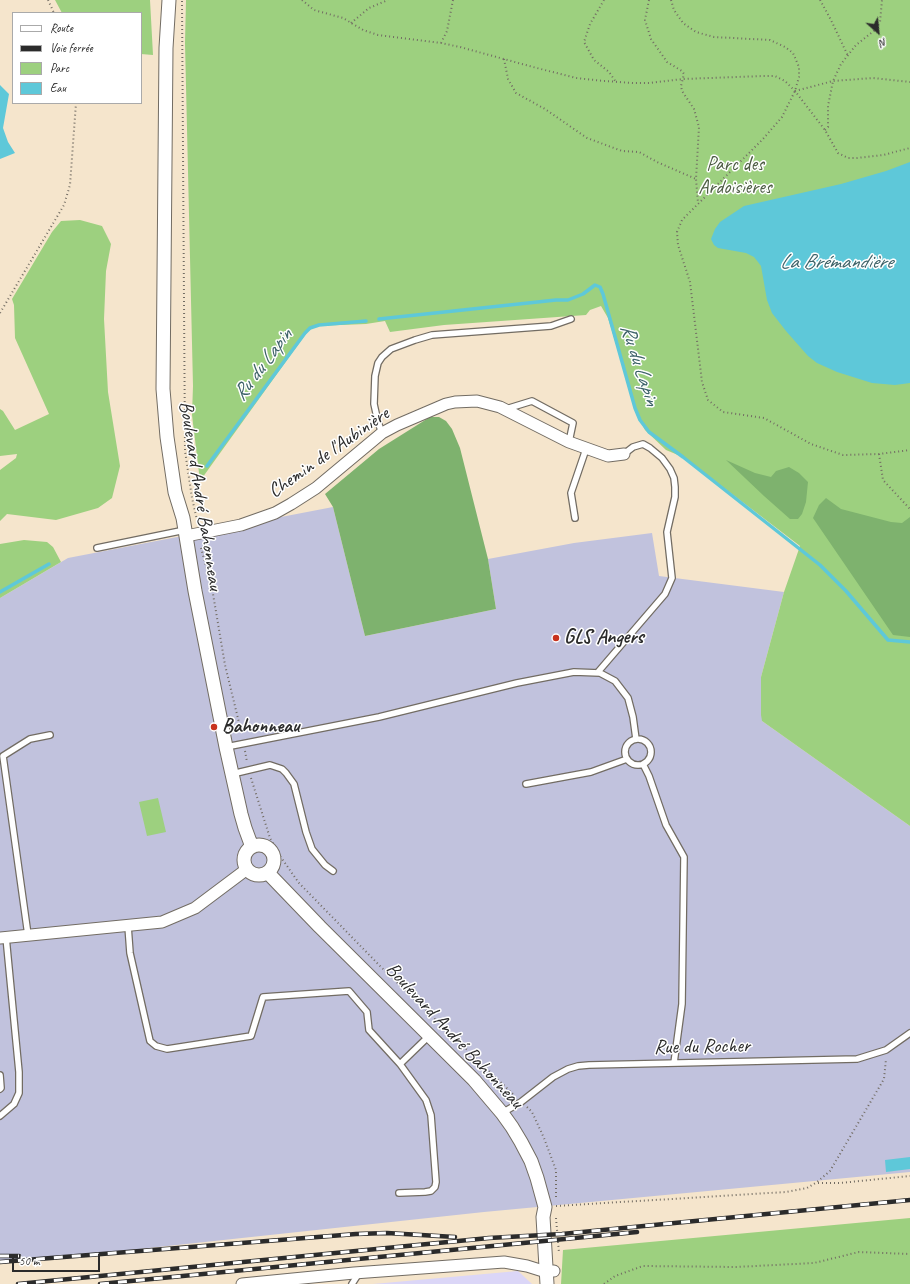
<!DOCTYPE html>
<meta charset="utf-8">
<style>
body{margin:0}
#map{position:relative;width:910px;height:1284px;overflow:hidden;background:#f5e5cc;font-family:Caveat,sans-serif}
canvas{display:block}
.legend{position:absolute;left:12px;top:12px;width:130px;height:92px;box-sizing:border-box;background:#fff;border:1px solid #aaa;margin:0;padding:5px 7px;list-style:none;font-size:12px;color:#2b2b2b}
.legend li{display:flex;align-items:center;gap:8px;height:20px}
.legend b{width:20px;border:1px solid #aaa}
.north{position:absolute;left:858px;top:12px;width:40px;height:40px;-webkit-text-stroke:3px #fff;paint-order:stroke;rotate:153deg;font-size:11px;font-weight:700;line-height:16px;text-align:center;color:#2b2b2b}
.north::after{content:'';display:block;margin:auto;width:14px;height:18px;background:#2b2b2b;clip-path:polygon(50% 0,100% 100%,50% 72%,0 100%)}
.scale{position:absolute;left:12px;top:1254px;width:88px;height:18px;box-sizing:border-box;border:2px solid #2b2b2b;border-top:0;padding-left:5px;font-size:12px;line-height:14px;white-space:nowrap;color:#2b2b2b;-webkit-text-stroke:3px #fff;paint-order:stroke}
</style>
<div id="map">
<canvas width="910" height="1284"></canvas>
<ul class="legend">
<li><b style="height:5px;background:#fff"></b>Route</li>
<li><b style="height:5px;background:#2b2b2b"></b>Voie ferrée</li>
<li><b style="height:11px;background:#9dd07f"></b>Parc</li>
<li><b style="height:11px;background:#5ec8d9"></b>Eau</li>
</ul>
<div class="north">N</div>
<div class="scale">50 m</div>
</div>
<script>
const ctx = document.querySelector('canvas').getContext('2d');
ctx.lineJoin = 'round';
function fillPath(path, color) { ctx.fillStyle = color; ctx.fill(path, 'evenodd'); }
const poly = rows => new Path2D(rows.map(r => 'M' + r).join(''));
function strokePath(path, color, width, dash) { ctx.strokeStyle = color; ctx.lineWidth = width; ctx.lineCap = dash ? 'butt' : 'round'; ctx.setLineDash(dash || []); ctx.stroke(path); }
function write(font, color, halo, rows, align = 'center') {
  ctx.font = font + ' Caveat,sans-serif'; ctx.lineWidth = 3; ctx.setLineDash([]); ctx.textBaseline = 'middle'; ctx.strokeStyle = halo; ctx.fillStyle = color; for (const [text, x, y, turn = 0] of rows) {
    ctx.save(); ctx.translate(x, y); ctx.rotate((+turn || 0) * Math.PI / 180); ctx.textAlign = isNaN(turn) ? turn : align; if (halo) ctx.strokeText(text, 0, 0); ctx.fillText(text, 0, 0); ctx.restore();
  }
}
const built = poly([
 [518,1271,532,1284,373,1284]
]);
const industrial = poly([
 [333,507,365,636,496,609,488,559,574,543,652,533,659,576,784,592,761,677,762,721,910,826,910,1172,484,1212,0,1264,0,598,68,558]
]);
const green = poly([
 [55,0,150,0,153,55,141,54,141,13,62,13],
 [186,0,910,0,910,826,762,721,761,715,761,677,784,592,800,546,681,455,678,455,666,450,645,430,637,414,608,318,601,306,590,310,586,315,444,325,390,332,385,321,366,324,316,326,308,331,292,353,200,481,192,415,193,386,185,43],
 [80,220,102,226,111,244,106,271,104,319,108,392,120,466,112,498,98,508,56,520,7,514,0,521,0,470,16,458,17,454,0,456,0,409,3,411,15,430,49,414,15,338,14,305,12,299,52,232,61,221],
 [24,540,47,542,53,547,61,562,0,598,0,544],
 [158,798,166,832,147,836,139,802],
 [910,1218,910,1284,561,1284,563,1250]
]);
const forest = poly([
 [430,417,439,417,446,421,452,429,460,448,488,559,496,609,365,636,333,507,325,494,379,449],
 [726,460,755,473,771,477,776,471,789,467,799,473,808,482,806,502,802,514,798,519,790,519,764,496],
 [826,498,841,509,891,522,902,523,910,517,910,637,893,635,813,518,819,505]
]);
const water = poly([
 [0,85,9,94,3,128,8,142,15,153,0,159],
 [910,162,910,383,895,385,872,383,837,372,817,363,808,356,786,331,772,313,767,300,761,266,758,262,754,257,746,253,718,248,714,245,711,239,715,229,720,222,744,206,841,184,886,171],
 [910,1157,910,1169,886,1172,885,1160]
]);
const stream = poly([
 [379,319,556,300,568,300,583,294,595,285,600,287,603,294,635,408,640,420,649,432,683,457,820,565,846,591,888,640,910,642],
 [207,466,305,333,310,328,319,325,366,321],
 [0,592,49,564]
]);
const path = poly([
 [48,0,54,13],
 [302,0,314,10,343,18,363,30,378,35,441,43,460,47,533,67,576,78,604,81,633,83,649,83,683,79,763,76,775,76,785,81,795,91,825,130,838,153,848,158,857,158,883,155,910,148],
 [604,0,590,24,584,42,594,60,609,72,616,82],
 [649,0,645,20,651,39,667,62,682,71,684,74,681,86,682,91,694,109,699,127,696,179,698,203],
 [671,0,674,10,683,23,696,32,714,37,770,40,785,47,793,53,799,67,799,77,795,91,782,117,763,139,682,220,677,232,678,245,690,282,702,382,708,400,723,412,764,418,811,444,843,455,879,454,910,450],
 [820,0,831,20,848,56],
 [182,1,185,451,192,498,197,520],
 [351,23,369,8,388,0],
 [441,43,447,31,453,0],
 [504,59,508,79,516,93,545,109,587,138,622,151,639,152,657,162,696,179],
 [795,91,833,81,873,78,910,82],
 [825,130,828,127,828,106,833,81,841,64,856,45,875,30,880,22,882,0],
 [0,313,64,205,70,185,76,103],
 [879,454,883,480,910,509],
 [201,548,212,588,225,665,242,735],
 [245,751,247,762],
 [251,778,270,838,280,856,299,883,381,967,515,1096],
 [527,1107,532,1112,544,1138,556,1170,556,1200],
 [818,1183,840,1183,910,1176],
 [556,1206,786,1192,807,1188,817,1182,830,1171,884,1079,886,1059],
 [556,1218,559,1253],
 [604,1284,615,1276,643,1266,736,1267,814,1263,859,1252,910,1254]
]);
const service = poly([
 [506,409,532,401,573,423,569,442],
 [382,433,378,422,374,404,375,376,378,363,382,357,391,349,415,340,432,335,551,326,571,319],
 [575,518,571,493,586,449],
 [97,548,185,530],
 [598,672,665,594,672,578,667,532,675,497,675,487,674,478,670,469,662,458,650,448,643,444,633,447,624,454],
 '625 752a13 13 0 1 1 26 0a13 13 0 1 1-26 0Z',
 [226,747,379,717,517,683,574,672,600,673,615,681,628,698,633,717,636,739],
 [643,764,649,776,666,825,684,857,682,1004,674,1063],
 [232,774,270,765,282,769,286,773,294,784,306,832,312,849,325,865,333,871],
 [526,784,591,772,627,759],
 [128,926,130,953,150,1041,156,1046,167,1049,251,1036,263,997,349,991,367,1012,369,1030,400,1064,426,1100,431,1115,436,1182,435,1187,431,1191,425,1192,399,1193],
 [28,935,3,756,30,739,50,735],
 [400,1064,429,1036],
 [0,1075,1,1088,0,1089],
 [502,1113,521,1102,553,1077,568,1069,578,1066,589,1065,857,1059,886,1050,910,1033],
 [0,1116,14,1104,19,1093,19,1072,6,937],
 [352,1284,359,1273]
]);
const minor = poly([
 [186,536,241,525,275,513,291,504,316,488,382,433,397,425,446,404,455,402,477,401,500,407,569,442,608,456,624,454],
 [0,938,162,922,195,908,247,869],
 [242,1284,354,1273,504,1262,527,1266,543,1271,554,1271]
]);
const tertiary = poly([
 [169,0,166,48,163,389,167,437,175,492,183,518,195,591,226,747,241,814,245,828,252,847],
 '244 860a15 15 0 1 1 30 0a15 15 0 1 1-30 0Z',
 [268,873,320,927,474,1080,502,1113,512,1127,521,1142,531,1161,537,1178,545,1207,543,1217,547,1284]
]);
const rail = poly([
 [0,1256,19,1256],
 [0,1262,356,1234,387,1233,455,1237],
 [18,1284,489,1238,562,1234,910,1200],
 [100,1284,637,1232]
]);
const markers = [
 [556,638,4,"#c8321e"],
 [214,727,4,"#c8321e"]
];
const parkNames = [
 ["Parc des",735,165],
 ["Ardoisières",735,188]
];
const streetNames = [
 ["Chemin de l'Aubinière",329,453,-35],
 ["Boulevard André Bahonneau",200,496,81],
 ["Boulevard André Bahonneau",454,1036,47],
 ["Rue du Rocher",702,1047,-1]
];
const poiNames = [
 ["GLS Angers",564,638],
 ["Bahonneau",222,727]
];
const waterNames = [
 ["La Brémandière",836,262],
 ["Ru du Lapin",263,365,-53],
 ["Ru du Lapin",639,365,72]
];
fillPath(built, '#dbd6f7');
fillPath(industrial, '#c1c2dd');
fillPath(green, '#9dd07f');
fillPath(forest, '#7eb26e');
fillPath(water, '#5ec8d9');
strokePath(stream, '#5ec8d9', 3.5);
strokePath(service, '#726c63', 8);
strokePath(minor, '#726c63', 13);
strokePath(tertiary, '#726c63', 15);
strokePath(path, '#726c63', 2, [1, 3]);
strokePath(service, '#fff', 5.5);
strokePath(minor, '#fff', 11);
strokePath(tertiary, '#fff', 13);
strokePath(rail, '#2b2b2b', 4.5);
strokePath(rail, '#fff', 3, [9]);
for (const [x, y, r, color] of markers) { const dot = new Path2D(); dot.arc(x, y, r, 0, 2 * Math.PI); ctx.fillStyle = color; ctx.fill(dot); strokePath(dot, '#fff', 1.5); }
write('20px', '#4d5d44', '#fff', parkNames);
write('20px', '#2b2b2b', '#fff', streetNames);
write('bold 20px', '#2b2b2b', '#fff', poiNames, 'left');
write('italic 21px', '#3d6268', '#fff', waterNames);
</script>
